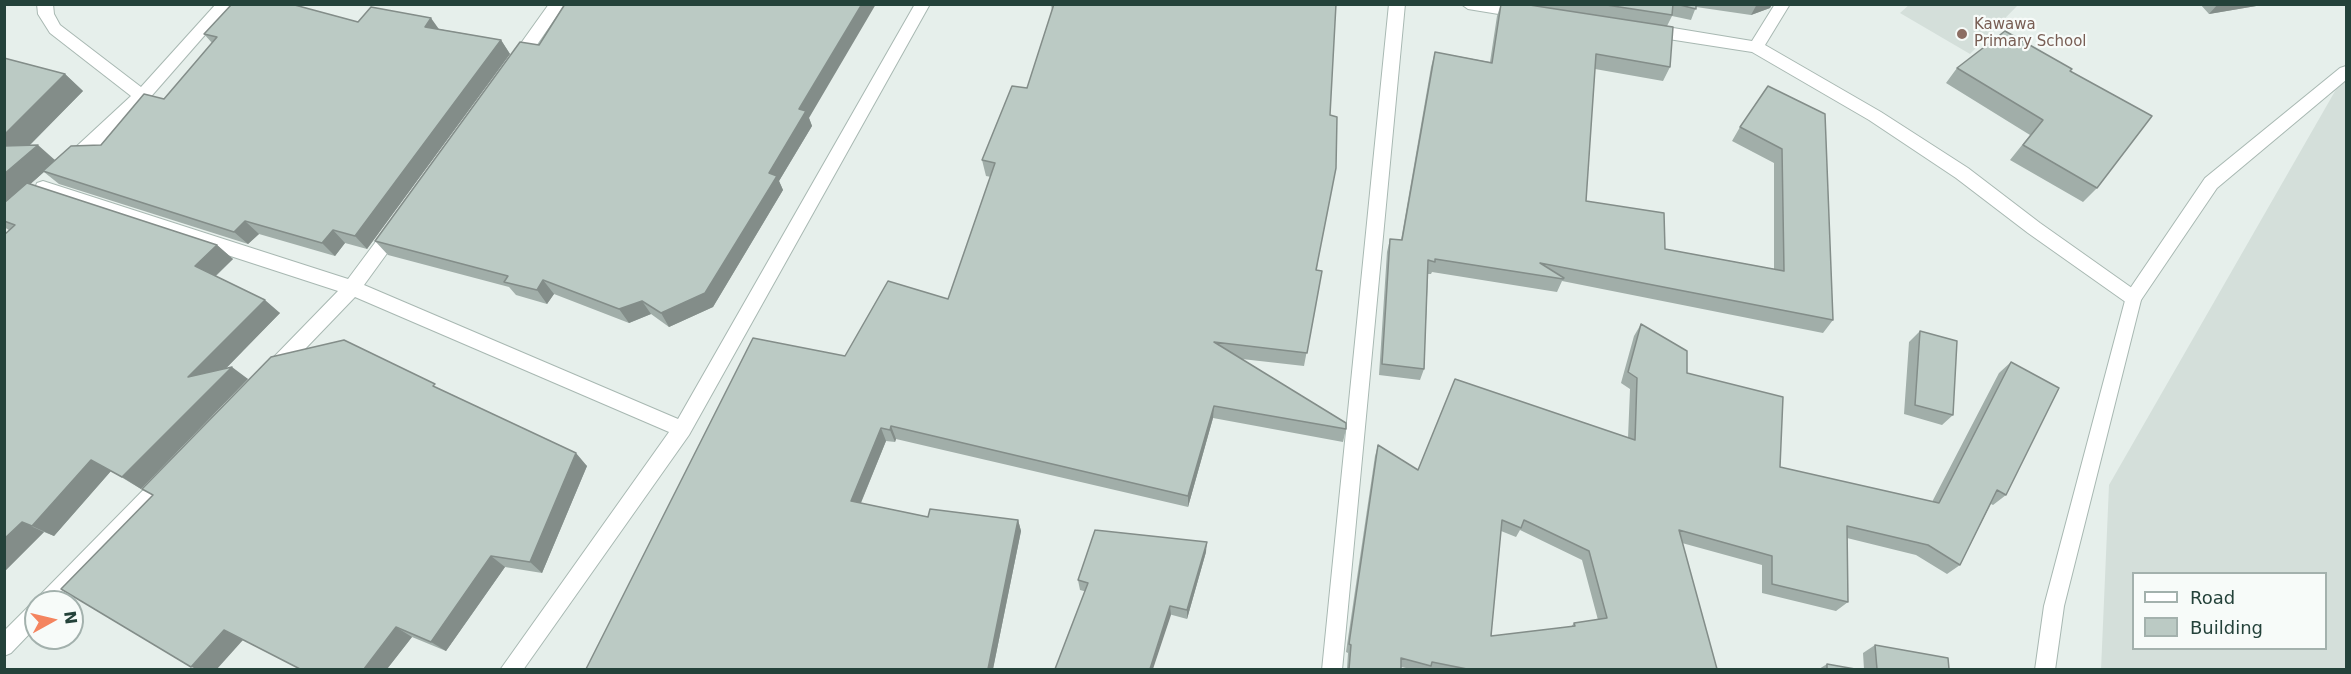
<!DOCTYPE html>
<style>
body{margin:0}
#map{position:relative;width:2351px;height:674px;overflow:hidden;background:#e6efeb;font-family:"DejaVu Sans",sans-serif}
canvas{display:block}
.frame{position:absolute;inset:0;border:6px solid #24423a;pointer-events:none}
.legend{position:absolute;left:2132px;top:572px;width:195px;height:78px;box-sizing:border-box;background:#f7fbf9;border:2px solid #a3b1ad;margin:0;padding:8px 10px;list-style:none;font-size:18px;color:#24423a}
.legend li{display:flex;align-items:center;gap:12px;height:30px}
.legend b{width:30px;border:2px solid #a3b1ad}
.north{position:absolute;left:24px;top:590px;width:60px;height:60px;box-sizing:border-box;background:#f7fbf9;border:2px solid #a3b1ad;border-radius:50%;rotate:82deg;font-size:16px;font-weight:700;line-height:24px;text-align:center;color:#24423a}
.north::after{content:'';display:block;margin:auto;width:21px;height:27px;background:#f4845f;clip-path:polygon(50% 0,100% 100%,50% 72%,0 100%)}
</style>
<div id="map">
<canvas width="2351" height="674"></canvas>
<div class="frame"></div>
<ul class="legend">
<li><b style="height:8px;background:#fff"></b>Road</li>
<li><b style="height:16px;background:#bbcac4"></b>Building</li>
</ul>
<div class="north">N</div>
</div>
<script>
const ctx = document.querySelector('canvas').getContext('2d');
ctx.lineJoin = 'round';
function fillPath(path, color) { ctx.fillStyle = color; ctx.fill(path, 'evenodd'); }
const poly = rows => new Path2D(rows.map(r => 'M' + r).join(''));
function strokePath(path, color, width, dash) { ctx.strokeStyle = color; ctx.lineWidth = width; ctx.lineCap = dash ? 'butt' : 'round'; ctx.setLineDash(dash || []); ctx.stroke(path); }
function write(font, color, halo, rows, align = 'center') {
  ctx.font = font + ' "DejaVu Sans",sans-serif'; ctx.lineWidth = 4.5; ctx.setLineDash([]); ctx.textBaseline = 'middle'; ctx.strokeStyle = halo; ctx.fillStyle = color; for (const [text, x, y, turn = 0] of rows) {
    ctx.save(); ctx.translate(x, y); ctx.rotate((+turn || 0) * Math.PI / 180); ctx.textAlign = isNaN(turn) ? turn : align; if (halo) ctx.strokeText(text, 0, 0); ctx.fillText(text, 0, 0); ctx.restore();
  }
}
const built = poly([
 [1910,4,2018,4,2018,5,1970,54,1900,13],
 [2346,72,2346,669,2101,670,2109,485],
 [2134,574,2326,574,2326,648,2134,648]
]);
const minor = poly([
 [37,4,53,4,54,14,60,25,141,87,216,4,232,4,148,100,77,167,71,168,65,167,63,162,65,157,131,96,50,33,38,14,37,4],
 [549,4,565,4,521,68,509,68,507,64,509,60,549,4],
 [915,4,930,4,689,435,523,670,500,670,669,432,355,297,280,375,274,377,268,375,265,369,268,363,338,291,37,193,35,188,37,183,43,181,348,279,389,224,395,222,401,224,404,229,401,234,364,285,678,419,915,4],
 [1389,4,1405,4,1342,670,1322,670,1389,4],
 [1461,4,1509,4,1528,8,1531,12,1528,16,1523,18,1468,9,1461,4],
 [1775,4,1790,4,1765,45,1881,112,1968,168,2040,223,2139,293,2142,298,2139,303,2133,305,2127,303,2028,233,1956,178,1869,120,1752,52,1649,36,1644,34,1641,30,1644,26,1649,24,1752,41,1775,4],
 [169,468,176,471,179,477,176,483,61,602,37,602,40,595,162,471,169,468],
 [36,603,36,627,11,653,4,656,4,631,29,606,36,603]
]);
const tertiary = poly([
 [2346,66,2346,80,2217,188,2141,300,2064,606,2055,670,2035,670,2044,606,2127,293,2205,178,2340,68,2346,66]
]);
const wall = poly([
 [1051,4,1336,4,1317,270,1322,271,1304,366,1242,359,1346,429,1343,442,1213,418,1188,507,896,439,895,442,886,441,861,503,928,517,1018,520,1021,531,993,669,586,669,845,356,948,299,991,177,986,176,982,160,1027,88,1052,11],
 [1501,4,1772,4,1770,8,1751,15,1696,7,1691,20,1672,16,1667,26,1670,67,1663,81,1595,69,1586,201,1665,249,1774,269,1774,163,1732,141,1740,127,1768,86,1833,320,1823,333,1562,281,1557,292,1432,272,1431,274,1428,274,1424,369,1420,380,1379,375,1387,252,1390,239,1401,240,1431,67,1435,52,1490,62,1497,16],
 [2200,4,2268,4,2209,14],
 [358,22,439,29,501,40,510,54,367,249,345,243,335,256,259,234,248,244,59,184,44,172,30,184,217,245,233,259,216,276,280,313,226,368,248,379,141,489,111,471,54,536,44,532,4,572,9,230,4,227,4,58,65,74,83,91,30,145,55,160,101,145,164,99,212,43,204,34],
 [539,45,809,118,812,126,779,181,783,190,713,307,669,327,651,314,629,323,554,294,547,304,516,295,509,287,388,255,375,241],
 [1957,68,2070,71,2097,188,2083,202,2010,160,2030,135,1946,83],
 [1641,324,1687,373,1780,467,1932,502,1999,373,2011,362,2006,495,1993,505,1991,504,1960,565,1947,574,1916,555,1847,538,1848,602,1836,611,1762,593,1762,565,1682,543,1717,669,1411,669,1401,667,1401,669,1347,669,1348,653,1346,652,1347,645,1375,456,1378,445,1418,470,1628,438,1630,389,1621,383,1634,336],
 [1520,530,1582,560,1598,620,1574,623,1571,627,1491,636,1501,531,1516,537],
 [1920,331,1953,415,1942,425,1904,414,1909,342],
 [442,390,587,466,542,573,505,567,446,651,412,637,387,669],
 [1206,552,1187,619,1080,590,1078,580],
 [1875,645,1949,669,1864,669,1863,653],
 [1827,664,1855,669,1819,669]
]);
const shadedWall = poly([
 [862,4,876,4,809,118,812,126,779,181,783,190,713,307,669,327,661,313,769,173,799,109],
 [1757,4,1772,4,1770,8,1751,15],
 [2218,4,2268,4,2209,14],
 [431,18,441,32,425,27],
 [501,40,510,54,367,249,355,236],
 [65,74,83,91,13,162,4,155,4,135],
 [38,145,56,161,4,208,4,174],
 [245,221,259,234,248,244,234,232],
 [333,230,345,243,335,256,322,243],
 [217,245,233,259,211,280,195,266],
 [543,280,554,294,547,304,537,290],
 [265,300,280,313,205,390,188,377],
 [642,301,651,314,629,323,619,309],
 [232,367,248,379,141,489,122,477],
 [1214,406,1213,418,1188,507,1188,496],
 [891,426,896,439,895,442,890,430],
 [881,428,886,441,857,512,851,501],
 [576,453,587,466,542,573,530,562],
 [91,460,111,471,54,536,32,526],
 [1018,520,1021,531,993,669,988,669],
 [22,522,44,532,4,572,4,539],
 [1207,542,1206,552,1187,619,1187,610],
 [491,556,505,567,446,651,431,642],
 [1170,606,1171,615,1153,669,1150,669],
 [396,627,412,637,387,669,364,669],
 [224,630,243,640,217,669,197,669,191,667]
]);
const building = poly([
 [232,4,291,4,358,22,371,7,431,18,425,27,501,40,355,236,333,230,322,243,245,221,234,232,43,171,71,146,101,145,144,94,164,99,217,37,204,34,232,4],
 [565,4,862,4,799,109,806,111,769,173,777,176,705,293,661,313,642,301,619,309,543,280,537,290,504,282,508,276,375,241,520,42,539,45,565,4],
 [1054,4,1336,4,1330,115,1337,117,1336,168,1316,270,1322,271,1307,353,1214,342,1346,423,1346,429,1214,406,1188,496,891,426,890,430,881,428,851,501,928,517,930,509,1018,520,988,669,586,669,753,338,845,356,888,281,948,299,995,163,982,160,1012,86,1027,88,1054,4],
 [1501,4,1523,4,1673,27,1670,67,1596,54,1586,201,1664,213,1665,249,1784,271,1782,149,1740,127,1768,86,1825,114,1833,320,1540,263,1564,278,1563,279,1435,259,1435,262,1428,260,1424,369,1382,364,1390,239,1402,240,1435,52,1492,63,1501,4],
 [1600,4,1673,4,1672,15,1600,4],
 [1676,4,1696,4,1696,9,1676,4],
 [2005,31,2072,69,2070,71,2152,116,2097,188,2023,145,2043,120,1957,68,2005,31],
 [4,58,65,74,4,135,4,58],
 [38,145,4,174,4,146,38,145],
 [27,183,217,245,195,266,265,300,188,377,232,367,122,477,91,460,32,526,22,522,4,539,4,235,15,225,4,221,4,203,27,183],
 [1641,324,1687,351,1687,373,1783,397,1780,467,1939,503,2011,362,2059,388,2006,495,1997,490,1960,565,1928,545,1847,526,1848,602,1772,584,1772,556,1679,530,1717,669,1467,669,1432,662,1431,666,1401,658,1401,669,1349,669,1351,645,1349,644,1350,637,1378,445,1418,470,1455,379,1635,440,1637,378,1628,372,1641,324],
 [1502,520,1521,528,1524,520,1589,551,1607,618,1574,623,1575,626,1491,636,1502,520],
 [1920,331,1957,341,1953,415,1915,405,1920,331],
 [344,340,435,384,433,386,576,453,530,562,491,556,431,642,396,627,364,669,300,669,224,630,191,667,61,589,153,495,142,489,271,357,344,340],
 [1095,530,1207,542,1187,610,1170,606,1150,669,1055,669,1088,583,1078,580,1095,530],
 [1875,645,1948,658,1949,669,1877,669,1875,645],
 [1827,664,1855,669,1827,669,1827,664]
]);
const markers = [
 [1962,34,6,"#8d6e63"]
];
const educationNames = [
 ["Kawawa",1974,25],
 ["Primary School",1974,42]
];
fillPath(built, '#d4dfda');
strokePath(minor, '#a8b8b2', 2);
strokePath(tertiary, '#a8b8b2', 2);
fillPath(minor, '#fff');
fillPath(tertiary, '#fff');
fillPath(wall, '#a1aea9');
fillPath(shadedWall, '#838d89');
fillPath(building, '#bbcac4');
strokePath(building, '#838d89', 1.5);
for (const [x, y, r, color] of markers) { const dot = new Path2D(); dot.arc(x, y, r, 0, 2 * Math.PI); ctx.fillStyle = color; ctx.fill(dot); strokePath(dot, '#f7fbf9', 2); }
write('15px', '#785e54', '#f7fbf9', educationNames, 'left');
</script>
